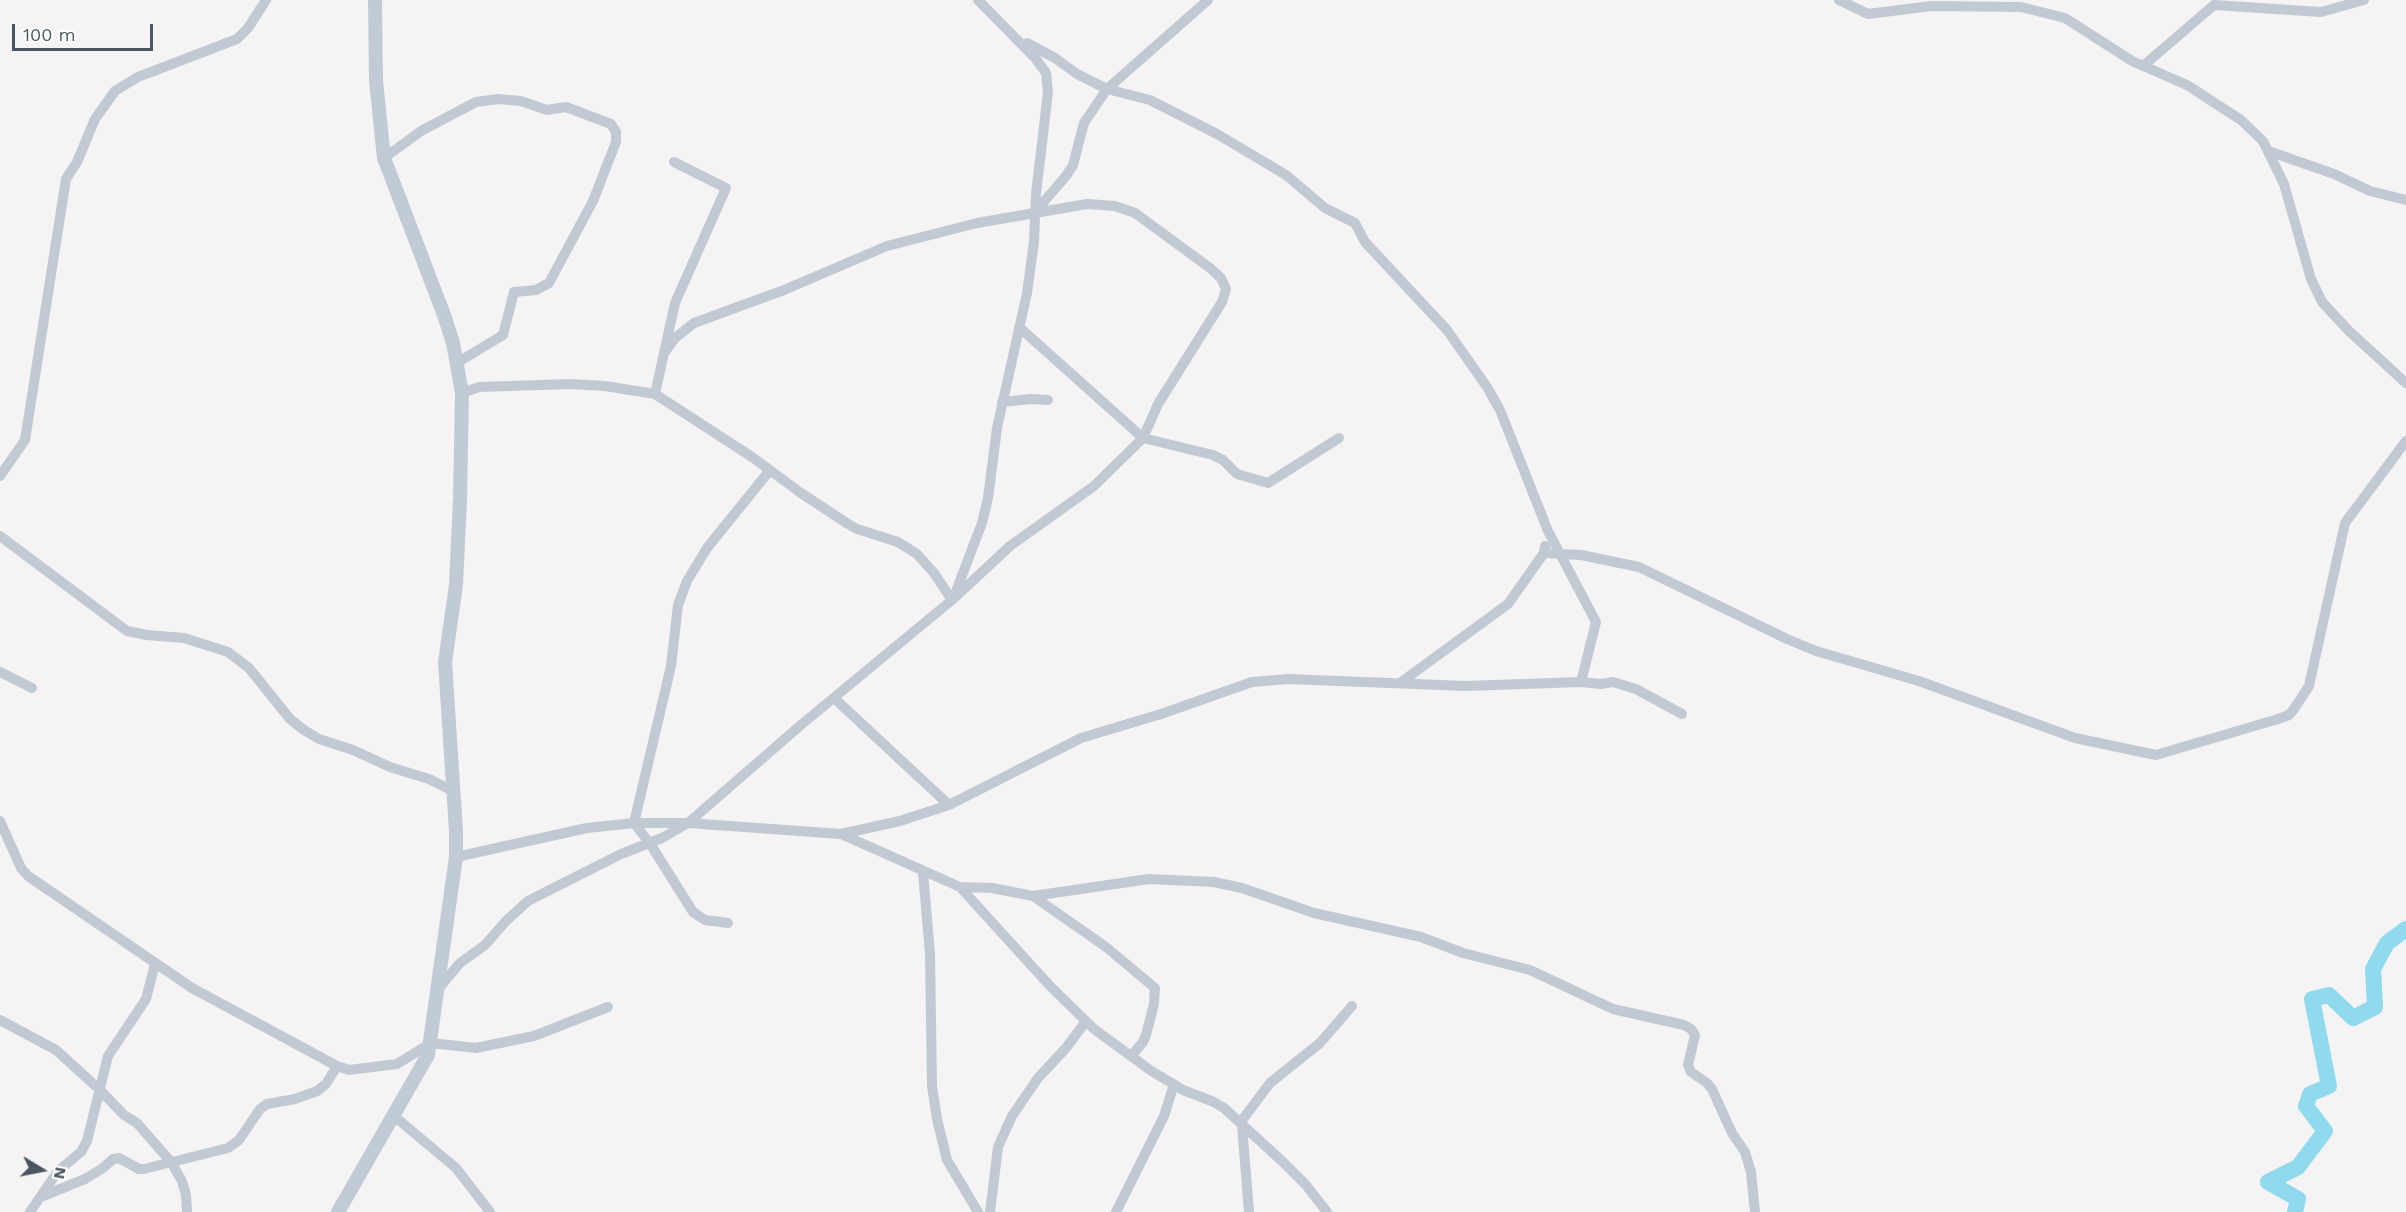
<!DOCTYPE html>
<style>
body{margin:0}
#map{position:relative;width:2406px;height:1212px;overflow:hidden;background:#f5f3f3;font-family:"Work Sans",sans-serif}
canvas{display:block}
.north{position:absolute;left:12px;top:1140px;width:60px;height:60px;-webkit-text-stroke:4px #fff;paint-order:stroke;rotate:100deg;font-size:16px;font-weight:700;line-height:24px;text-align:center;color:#4a5661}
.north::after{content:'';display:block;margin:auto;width:21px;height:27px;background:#4a5661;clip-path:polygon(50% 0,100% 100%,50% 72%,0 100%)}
.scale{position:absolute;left:12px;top:24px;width:141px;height:27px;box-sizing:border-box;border:3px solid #4a5661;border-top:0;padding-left:8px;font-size:18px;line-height:21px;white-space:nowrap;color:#4a5661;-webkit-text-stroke:4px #fff;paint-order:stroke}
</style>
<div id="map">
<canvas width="2406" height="1212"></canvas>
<div class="north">N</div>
<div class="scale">100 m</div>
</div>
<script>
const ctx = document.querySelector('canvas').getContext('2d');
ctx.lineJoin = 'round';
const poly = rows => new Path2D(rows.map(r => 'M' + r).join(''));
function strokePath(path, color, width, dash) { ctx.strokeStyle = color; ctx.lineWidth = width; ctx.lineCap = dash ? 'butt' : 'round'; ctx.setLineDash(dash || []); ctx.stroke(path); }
const river = poly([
 [2295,1212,2298,1199,2268,1182,2298,1167,2325,1131,2306,1106,2310,1094,2329,1086,2312,999,2329,995,2353,1018,2375,1007,2373,969,2387,943,2406,929]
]);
const street = poly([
 [1839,0,1868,14,1931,6,2021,7,2065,18,2132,61,2187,85,2241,120,2263,141,2284,184,2311,279,2322,302,2349,331,2406,383],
 [1027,43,1055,58,1077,74,1107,89,1208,0],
 [2143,66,2214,5,2321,12,2364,0],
 [2268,151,2334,174,2370,191,2406,200],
 [384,158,421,131,476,102,498,99,521,101,547,110,566,107,611,124,616,132,616,142,593,201,549,283,536,290,514,292,503,335,455,364],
 [1035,212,1066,176,1073,165,1084,123,1107,89,1150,100,1217,134,1286,175,1325,208,1355,223,1365,242,1447,330,1487,387,1500,410,1548,531,1596,622,1581,682],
 [1019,327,1143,438,1213,455,1223,460,1237,474,1268,483,1339,438],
 [462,393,479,387,570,384,605,386,655,394,752,457,801,493,848,524,857,529,898,542,917,554,934,573,952,600],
 [655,394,675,303,726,188,674,162],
 [1002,402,1031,399,1048,400],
 [0,476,25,440,66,179,77,162,95,119,115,91,138,77,237,39,248,28,266,0],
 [0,536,127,631,147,635,184,638,228,652,249,668,290,719,304,730,319,739,353,750,390,767,429,779,453,791],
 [1544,553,1581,555,1639,567,1787,639,1816,651,1919,681,2075,738,2156,755,2278,719,2289,715,2294,709,2309,686,2345,523,2406,441],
 [955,594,982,523,988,498,997,428,1027,293,1034,242,1036,194,1048,92,1046,73,1036,59,978,0],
 [0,672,32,688],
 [1400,683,1508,604,1544,553,1545,546],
 [834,698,949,805],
 [0,821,21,868,28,876,192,988,337,1066,349,1070,397,1064,431,1043,476,1048,534,1036,608,1007],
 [841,834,900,821,949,805,1081,738,1161,714,1252,682,1288,679,1466,686,1581,682,1601,684,1613,682,1636,689,1682,714],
 [456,857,587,828,634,823,688,823,841,834,960,887,992,888,1033,896,1149,879,1214,882,1242,888,1314,913,1421,937,1463,953,1530,970,1613,1009,1684,1025,1691,1029,1695,1035,1688,1065,1691,1072,1707,1083,1712,1089,1732,1133,1745,1152,1751,1172,1755,1212],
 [923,872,930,954,932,1086,937,1119,947,1160,978,1212],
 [960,887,1050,986,1094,1029,1150,1070,1183,1090,1214,1102,1224,1108,1283,1162,1306,1185,1327,1212],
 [1033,896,1106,947,1155,988,1154,1004,1146,1035,1143,1042,1132,1055],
 [728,923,705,920,693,912,649,842,634,823,671,666,678,605,687,581,707,548,770,470],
 [438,989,460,963,485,945,506,921,528,901,621,854,662,838,688,823,802,724,952,600,1010,546,1094,486,1143,438,1158,404,1222,302,1226,289,1221,278,1210,268,1135,213,1115,206,1087,204,977,223,887,246,784,290,694,323,675,338,664,353],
 [0,1020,56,1050,100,1090,124,1115,137,1123,171,1162,182,1181,186,1195,187,1212],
 [394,1116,456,1168,490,1212],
 [1240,1123,1270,1083,1320,1043,1352,1006],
 [1242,1125,1249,1212],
 [43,1196,85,1179,103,1168,113,1159,119,1158,139,1169,144,1169,228,1148,239,1140,260,1109,267,1104,295,1099,317,1091,326,1084,337,1066],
 [30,1212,58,1171,81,1152,87,1141,108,1056,146,999,155,964],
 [990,1212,998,1147,1012,1116,1038,1078,1066,1048,1086,1021],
 [1116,1212,1164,1116,1174,1084]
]);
const secondary = poly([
 [338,1212,428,1055,456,857,456,831,445,662,456,585,460,499,462,393,453,343,444,315,384,158,376,81,375,0]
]);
strokePath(river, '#90daee', 16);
strokePath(street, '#c1cad2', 10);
strokePath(secondary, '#c1cbd6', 14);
</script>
